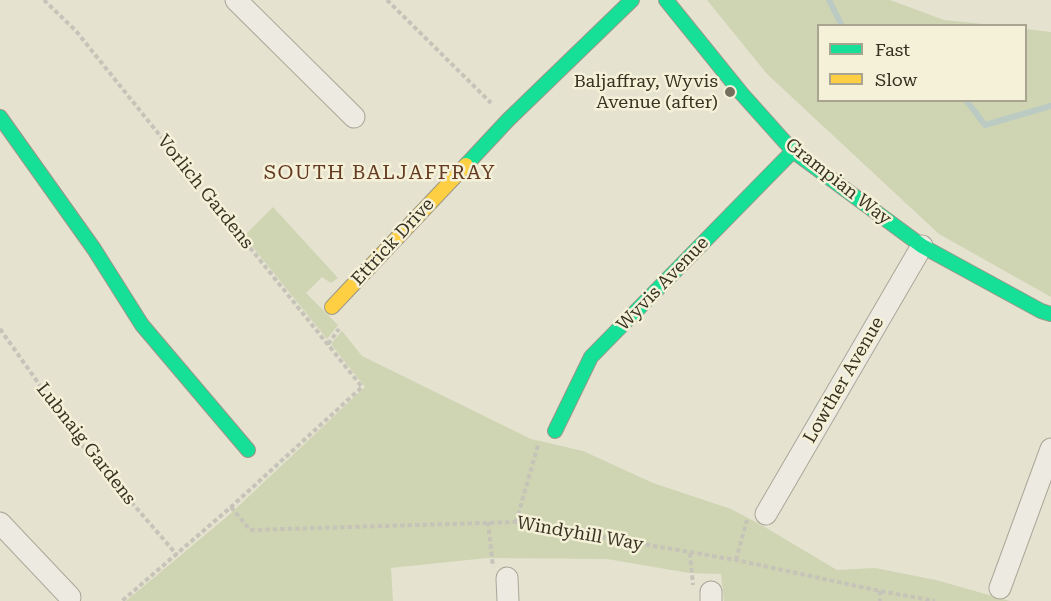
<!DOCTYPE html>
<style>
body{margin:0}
#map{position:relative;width:1051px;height:601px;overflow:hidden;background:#e5e2d0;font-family:"Roboto Serif",serif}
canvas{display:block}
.legend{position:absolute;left:817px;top:24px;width:210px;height:78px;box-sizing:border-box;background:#f4f1d8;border:2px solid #a9a48f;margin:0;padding:8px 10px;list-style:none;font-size:18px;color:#393121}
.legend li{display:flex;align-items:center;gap:12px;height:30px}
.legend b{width:30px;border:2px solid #a9a48f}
</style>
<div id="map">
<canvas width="1051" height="601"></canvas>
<ul class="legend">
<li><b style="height:8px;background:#16e098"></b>Fast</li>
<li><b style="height:8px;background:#ffcf43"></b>Slow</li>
</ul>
</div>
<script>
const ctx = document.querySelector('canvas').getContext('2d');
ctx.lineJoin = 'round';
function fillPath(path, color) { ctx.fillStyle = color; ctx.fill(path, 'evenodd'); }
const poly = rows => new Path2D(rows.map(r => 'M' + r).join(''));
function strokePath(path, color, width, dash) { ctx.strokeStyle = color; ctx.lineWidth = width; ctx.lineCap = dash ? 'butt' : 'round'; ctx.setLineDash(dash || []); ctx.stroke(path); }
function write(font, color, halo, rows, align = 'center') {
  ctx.font = font + ' "Roboto Serif",serif'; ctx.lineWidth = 5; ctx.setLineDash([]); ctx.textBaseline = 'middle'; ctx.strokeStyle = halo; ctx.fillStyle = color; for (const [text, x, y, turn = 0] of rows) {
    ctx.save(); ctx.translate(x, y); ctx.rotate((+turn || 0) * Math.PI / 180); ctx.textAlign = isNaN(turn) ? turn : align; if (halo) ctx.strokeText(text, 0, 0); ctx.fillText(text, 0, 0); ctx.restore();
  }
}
const green = poly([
 [707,0,890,0,944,20,993,25,818,26,818,100,1026,100,1026,29,1051,32,1051,297,939,234,767,74],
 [273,207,338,278,331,283,322,277,306,293,338,325,327,339,244,236],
 [342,331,362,356,531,439,583,451,653,483,731,509,763,526,837,570,875,568,936,580,1010,601,724,601,721,574,689,573,607,559,487,558,391,568,393,601,126,601,229,515,365,387,331,344]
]);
const stream = poly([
 [829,0,842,26],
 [966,100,985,125,1051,106]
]);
const path = poly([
 [44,0,76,31,362,387,231,507,122,601],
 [387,0,491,103],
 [0,329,83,446,177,555],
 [328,344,339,329],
 [231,507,250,530,516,522,736,560,880,591,935,601],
 [488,522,493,567],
 [516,522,538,445],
 [690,553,693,585],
 [736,560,747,520],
 [880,591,880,601]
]);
const street = poly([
 [236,0,354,117],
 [766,514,922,246],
 [0,523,70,597],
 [507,578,508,601],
 [1000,588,1051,449],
 [711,592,711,601]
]);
const fast = poly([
 [666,0,742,94,793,151,922,246,1041,311,1051,314],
 [0,117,94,249,142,325,248,450],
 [466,165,508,120,632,0],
 [555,431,591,357,793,151]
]);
const slow = poly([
 [332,307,466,165]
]);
const markers = [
 [730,92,6,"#756f5e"]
];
const poiNames = [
 ["Baljaffray, Wyvis",718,82],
 ["Avenue (after)",718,103]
];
const streetNames = [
 ["Grampian Way",838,182,38],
 ["Vorlich Gardens",205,192,51],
 ["Ettrick Drive",393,242,-47],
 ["Wyvis Avenue",663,284,-46],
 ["Lowther Avenue",844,380,-60],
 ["Lubnaig Gardens",86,444,52],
 ["Windyhill Way",580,534,10]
];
const neighbourhoodNames = [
 ["SOUTH BALJAFFRAY",380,173]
];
fillPath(green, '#cfd5b3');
strokePath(stream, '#bbcbc3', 6);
strokePath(street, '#aaa799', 23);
strokePath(fast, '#9a9688', 16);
strokePath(slow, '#9a9688', 16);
strokePath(path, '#c6c3b8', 4, [4.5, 3]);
strokePath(street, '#edebe1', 21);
strokePath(fast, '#16e098', 14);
strokePath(slow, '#ffcf43', 14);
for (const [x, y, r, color] of markers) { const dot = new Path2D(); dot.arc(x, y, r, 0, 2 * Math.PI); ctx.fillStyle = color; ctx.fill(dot); strokePath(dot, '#f4f1d8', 2); }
write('18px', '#393121', '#f4f1d8', poiNames, 'right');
write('18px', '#393121', '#f4f1d8', streetNames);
ctx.letterSpacing = '1.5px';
write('20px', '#643b22', '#f4f1d8', neighbourhoodNames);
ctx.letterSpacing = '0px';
</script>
